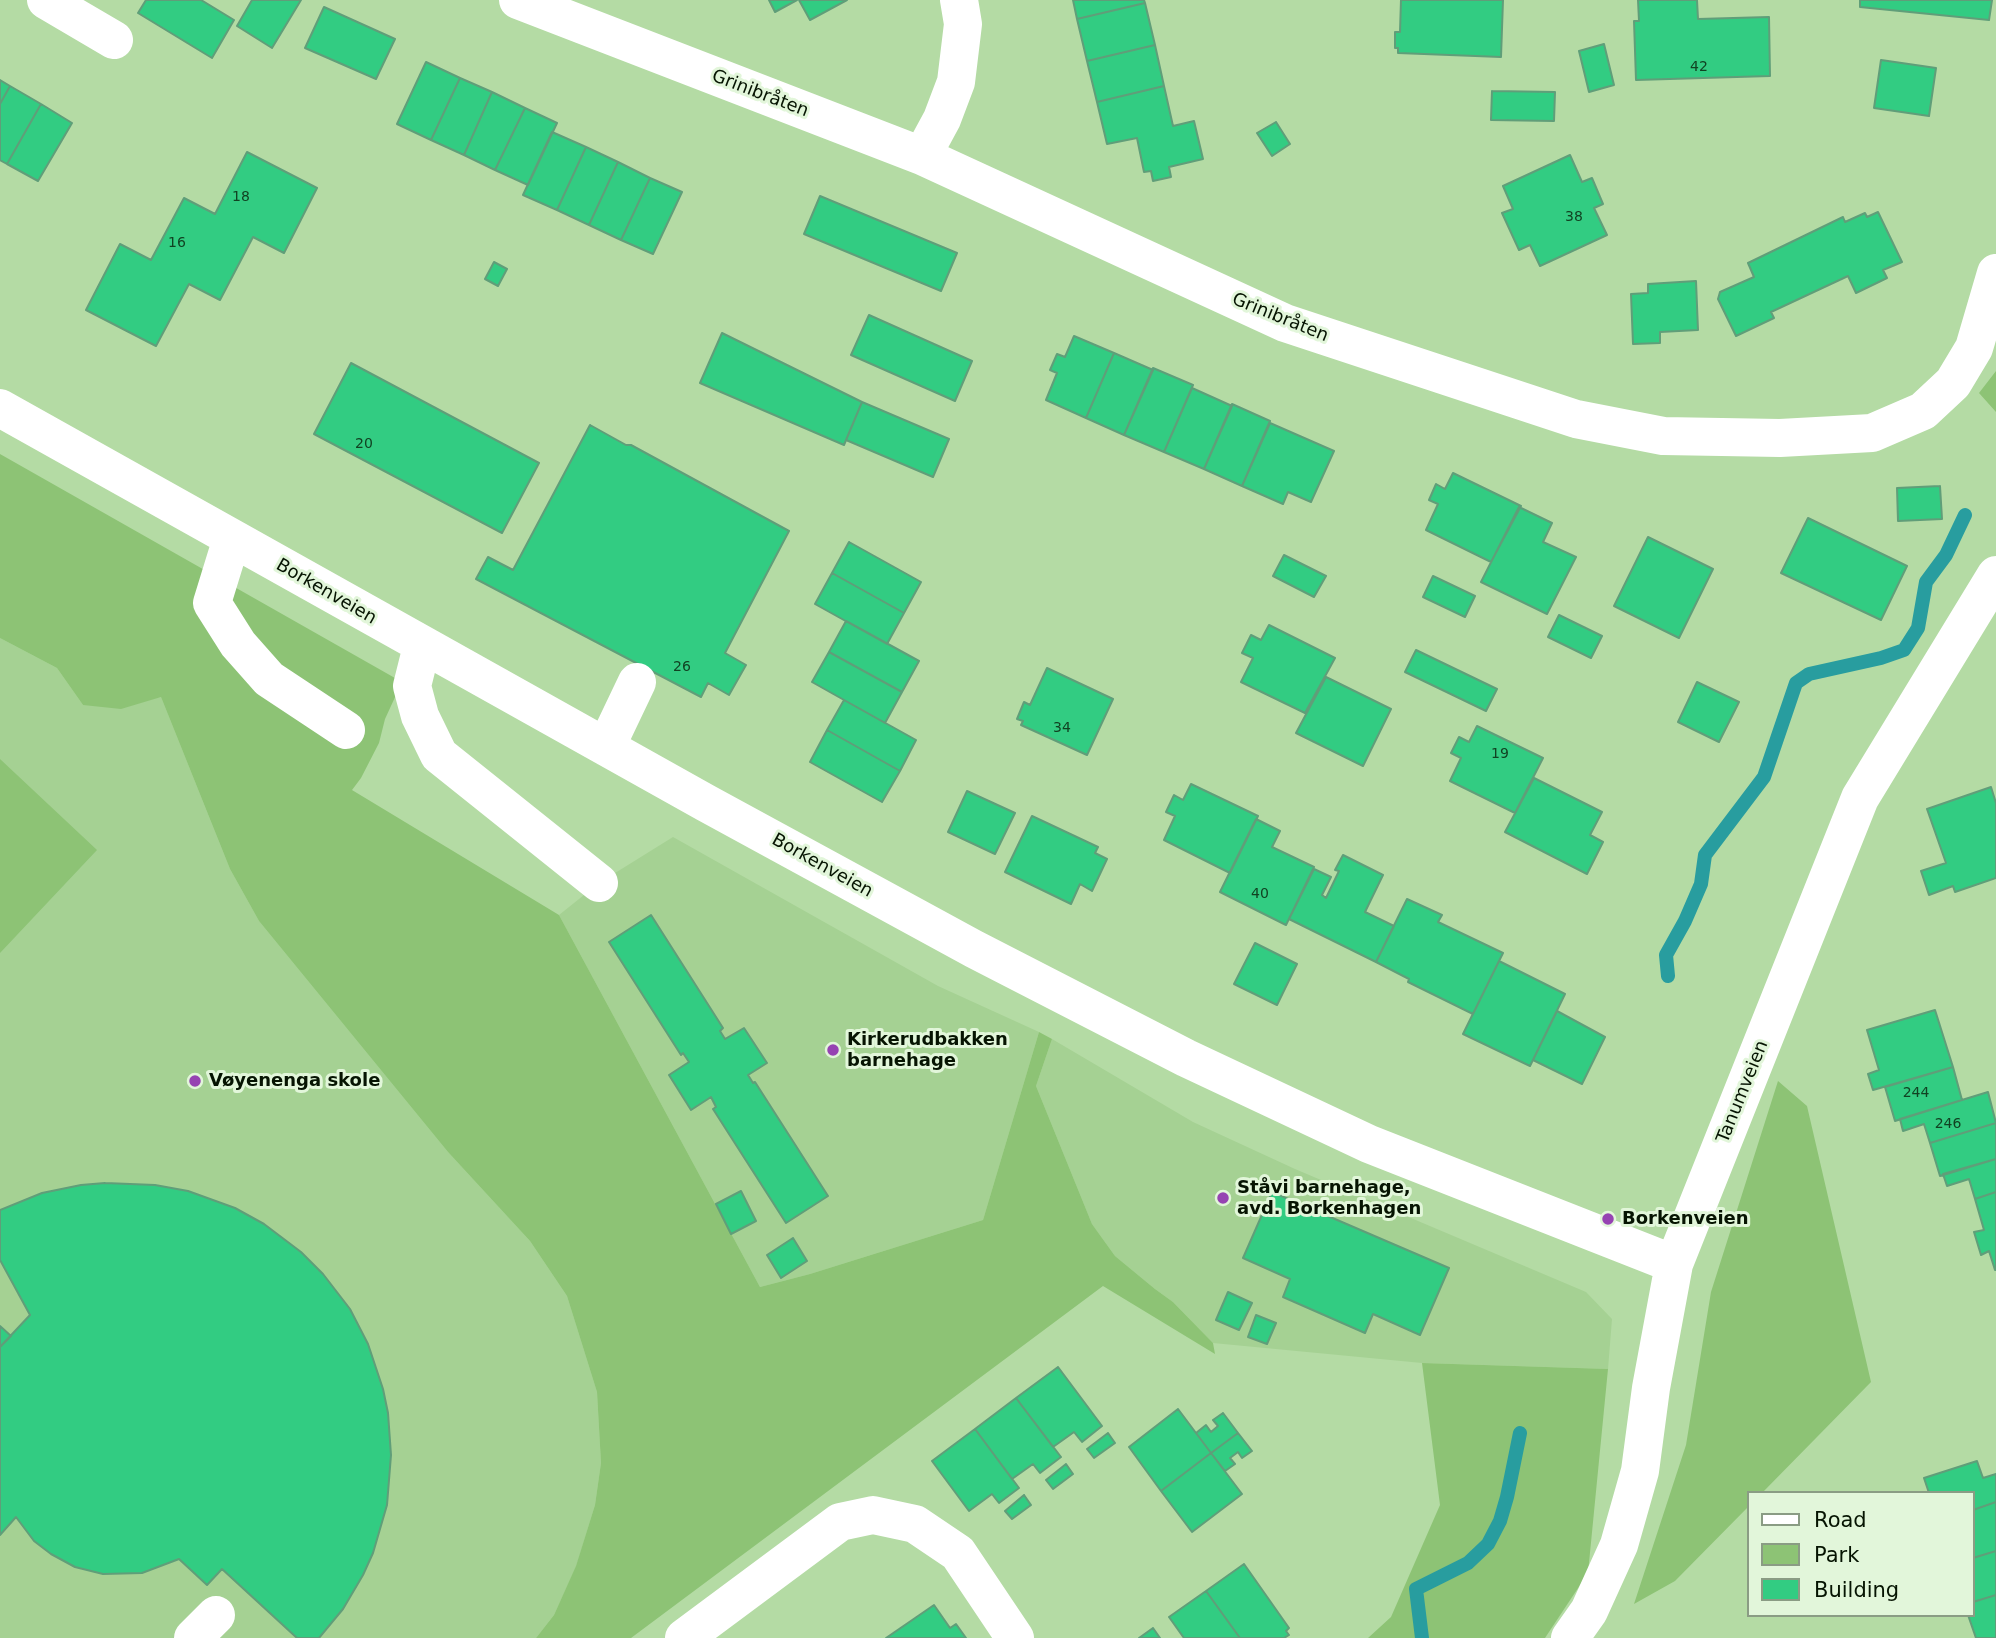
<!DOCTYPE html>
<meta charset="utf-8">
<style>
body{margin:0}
#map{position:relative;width:1996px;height:1638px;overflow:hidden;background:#b4dba4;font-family:"DejaVu Sans",sans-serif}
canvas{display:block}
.legend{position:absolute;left:1747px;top:1491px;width:228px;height:126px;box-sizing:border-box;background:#e2f6da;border:2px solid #8a9c84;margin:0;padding:9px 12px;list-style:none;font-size:21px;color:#061402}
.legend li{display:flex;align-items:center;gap:14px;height:35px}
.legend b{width:35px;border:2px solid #8a9c84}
</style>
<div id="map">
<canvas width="1996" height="1638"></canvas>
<ul class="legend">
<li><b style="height:9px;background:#fff"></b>Road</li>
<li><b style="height:19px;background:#8dc375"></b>Park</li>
<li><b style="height:19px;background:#32cc82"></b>Building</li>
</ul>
</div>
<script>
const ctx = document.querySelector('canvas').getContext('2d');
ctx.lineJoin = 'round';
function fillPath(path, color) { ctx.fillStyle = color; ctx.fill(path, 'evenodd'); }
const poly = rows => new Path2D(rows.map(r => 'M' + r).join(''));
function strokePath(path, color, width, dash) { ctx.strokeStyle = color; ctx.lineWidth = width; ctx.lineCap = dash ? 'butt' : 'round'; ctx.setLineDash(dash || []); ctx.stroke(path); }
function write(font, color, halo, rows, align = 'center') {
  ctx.font = font + ' "DejaVu Sans",sans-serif'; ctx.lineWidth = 6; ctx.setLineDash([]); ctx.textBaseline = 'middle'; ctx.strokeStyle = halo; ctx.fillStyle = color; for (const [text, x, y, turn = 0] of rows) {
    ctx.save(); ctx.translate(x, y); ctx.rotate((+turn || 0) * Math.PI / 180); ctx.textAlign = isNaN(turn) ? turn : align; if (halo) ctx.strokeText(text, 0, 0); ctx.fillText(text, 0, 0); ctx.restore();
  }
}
const built = poly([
 [0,638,57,668,83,705,161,697,230,869,259,921,448,1152,530,1241,567,1296,597,1392,601,1463,595,1505,576,1567,554,1615,536,1638,0,1638],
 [673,837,938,986,1039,1032,983,1220,810,1274,760,1287,559,915,599,883],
 [1052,1039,1193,1122,1295,1169,1586,1292,1612,1319,1608,1369,1422,1363,1213,1343,1173,1302,1155,1289,1115,1256,1092,1224,1036,1086]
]);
const green = poly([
 [1996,371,1996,412,1979,393],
 [0,454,402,682,385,719,379,743,361,778,352,790,559,915,760,1287,810,1274,983,1220,1039,1032,1052,1039,1036,1086,1092,1224,1115,1256,1155,1289,1173,1302,1213,1343,1215,1354,1103,1286,631,1638,536,1638,554,1615,576,1566,595,1505,601,1463,597,1392,567,1296,530,1241,448,1152,259,921,230,869,161,697,121,709,83,705,57,668,0,638],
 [0,759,97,850,0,953],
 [1778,1081,1807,1106,1871,1382,1762,1493,1749,1493,1749,1506,1675,1581,1634,1604,1686,1445,1711,1292],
 [1422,1363,1608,1369,1588,1573,1545,1638,1368,1638,1391,1617,1440,1505]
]);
const stream = poly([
 [1668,976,1666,955,1685,921,1701,884,1705,855,1764,777,1796,683,1809,674,1881,658,1904,650,1918,628,1926,582,1946,555,1965,515],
 [1422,1638,1416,1589,1468,1563,1488,1544,1500,1521,1507,1497,1520,1433]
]);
const building = poly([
 [146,0,201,0,234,20,212,58,138,13,146,0],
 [252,0,301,0,272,48,237,26,252,0],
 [769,0,797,0,775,12,769,0],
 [799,0,847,0,810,20,799,0],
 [1073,0,1144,0,1145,3,1077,19,1073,0],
 [1401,0,1503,0,1501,57,1398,53,1398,48,1395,48,1395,32,1400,32,1401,0],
 [1638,0,1697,0,1698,19,1769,17,1770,76,1636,80,1634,21,1639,21,1638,0],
 [1860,0,1992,0,1989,20,1860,7,1860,0],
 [1145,3,1155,45,1087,61,1077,19,1145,3],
 [324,7,395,39,376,79,305,48,324,7],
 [1604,44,1614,85,1589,92,1579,51,1604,44],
 [1155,45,1164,86,1097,102,1087,61,1155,45],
 [1881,60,1936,68,1929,116,1874,108,1881,60],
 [426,62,460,78,431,140,397,124,426,62],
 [460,78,492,92,464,155,431,140,460,78],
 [0,80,10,86,0,104,0,80],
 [10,86,41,104,7,164,0,160,0,104,10,86],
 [1164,86,1173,126,1194,121,1203,159,1169,167,1171,177,1153,181,1151,171,1144,172,1137,138,1107,144,1097,102,1164,86],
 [1492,91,1555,92,1554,121,1491,120,1492,91],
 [492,92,525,108,495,170,464,155,492,92],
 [41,104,72,123,38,181,7,164,41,104],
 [525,108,557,123,528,185,495,170,525,108],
 [1276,122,1290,144,1272,156,1257,133,1276,122],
 [552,132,586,147,557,210,523,195,552,132],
 [586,147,618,162,589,225,557,210,586,147],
 [247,152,317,188,284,253,253,237,220,300,189,284,156,346,86,310,120,244,151,260,184,198,215,214,247,152],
 [1570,155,1582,182,1592,178,1603,204,1594,208,1607,235,1540,266,1530,245,1519,250,1502,213,1513,209,1503,186,1570,155],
 [618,162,650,178,621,240,589,225,618,162],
 [650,178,682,192,653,254,621,240,650,178],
 [820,196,957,253,941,291,804,234,820,196],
 [1878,212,1902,262,1883,270,1887,278,1856,293,1848,276,1771,312,1774,318,1736,336,1718,299,1720,292,1754,277,1748,263,1843,217,1845,222,1865,213,1867,217,1878,212],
 [494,262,507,269,498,286,485,279,494,262],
 [1696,281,1698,330,1660,332,1660,343,1633,344,1631,294,1648,293,1648,284,1696,281],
 [869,315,972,361,955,401,851,355,869,315],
 [722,333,862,402,844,445,700,383,722,333],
 [1074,336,1114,353,1086,418,1046,400,1057,373,1050,370,1057,354,1065,357,1074,336],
 [1114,353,1153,370,1124,435,1086,418,1114,353],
 [351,363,539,463,502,533,314,434,351,363],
 [1153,368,1193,385,1164,452,1124,435,1153,368],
 [1192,388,1232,406,1204,469,1164,452,1192,388],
 [862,402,949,439,933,477,846,440,862,402],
 [1232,404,1270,421,1242,486,1204,469,1232,404],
 [1270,423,1334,451,1311,502,1288,492,1283,504,1242,486,1270,423],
 [590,425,626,445,631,445,789,531,725,653,746,665,729,695,708,683,701,697,476,579,488,557,513,570,590,425],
 [1453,473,1521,506,1491,562,1426,530,1438,504,1429,500,1436,484,1445,489,1453,473],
 [1940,486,1942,519,1898,521,1897,488,1940,486],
 [1519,507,1552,523,1543,542,1576,557,1547,614,1481,582,1519,507],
 [1808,518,1907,566,1881,620,1781,573,1808,518],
 [1648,537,1713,569,1679,638,1614,606,1648,537],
 [849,542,921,582,904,613,832,573,849,542],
 [1284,555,1326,576,1314,597,1273,576,1284,555],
 [832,573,904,613,887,644,815,604,832,573],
 [1433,576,1475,596,1465,617,1423,597,1433,576],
 [1559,615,1602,636,1591,658,1548,637,1559,615],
 [846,621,919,661,902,692,829,652,846,621],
 [1269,625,1335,658,1305,713,1241,682,1253,658,1242,653,1251,635,1261,640,1269,625],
 [1416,650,1497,689,1486,711,1405,672,1416,650],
 [829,652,902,692,885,723,812,682,829,652],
 [1047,668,1113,699,1087,755,1021,725,1023,721,1017,719,1024,702,1030,705,1047,668],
 [1326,677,1391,709,1363,766,1296,733,1326,677],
 [1697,682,1739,702,1719,742,1678,722,1697,682],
 [844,700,916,740,900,771,827,730,844,700],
 [1477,726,1543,758,1515,813,1450,781,1461,758,1451,753,1459,737,1469,742,1477,726],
 [827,730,900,771,882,802,810,762,827,730],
 [1534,778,1602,812,1590,835,1603,842,1587,874,1505,832,1534,778],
 [1191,784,1258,816,1230,873,1164,840,1175,816,1166,812,1174,795,1183,800,1191,784],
 [1991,787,1996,803,1996,878,1955,892,1953,886,1929,895,1921,871,1946,863,1927,809,1991,787],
 [967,791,1015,813,995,854,948,832,967,791],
 [1032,816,1098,847,1095,853,1107,859,1092,891,1080,884,1071,904,1005,872,1032,816],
 [1256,819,1280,831,1272,847,1314,867,1286,925,1220,892,1256,819],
 [1343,855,1383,875,1365,912,1394,926,1376,962,1289,919,1314,869,1331,877,1322,895,1326,898,1339,871,1335,870,1343,855],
 [1407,899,1442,915,1438,922,1503,953,1473,1014,1408,982,1409,979,1376,962,1407,899],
 [651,915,723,1028,720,1031,725,1039,744,1028,767,1063,748,1075,753,1083,755,1082,828,1196,786,1223,713,1109,716,1107,711,1097,691,1110,669,1075,689,1062,683,1053,681,1055,609,942,651,915],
 [1255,943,1297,964,1277,1005,1234,984,1255,943],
 [1499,961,1565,994,1530,1066,1463,1034,1499,961],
 [1935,1010,1953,1067,1873,1090,1868,1074,1879,1070,1867,1030,1935,1010],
 [1557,1011,1605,1037,1582,1084,1533,1060,1557,1011],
 [1953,1067,1962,1100,1895,1121,1885,1087,1953,1067],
 [1988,1092,1996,1123,1930,1143,1924,1124,1903,1131,1900,1119,1988,1092],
 [1996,1123,1996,1159,1940,1176,1930,1143,1996,1123],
 [1996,1159,1996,1192,1975,1199,1969,1179,1947,1186,1943,1174,1996,1159],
 [105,1183,155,1185,188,1191,235,1208,264,1224,301,1252,323,1274,350,1309,368,1344,383,1389,388,1413,391,1455,387,1505,373,1553,363,1575,343,1609,319,1638,297,1638,222,1569,207,1585,179,1559,142,1573,103,1574,75,1567,51,1554,34,1541,16,1517,0,1535,0,1347,30,1315,0,1260,0,1210,42,1193,81,1185,105,1183],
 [741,1191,756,1221,731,1234,716,1204,741,1191],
 [1272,1192,1449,1268,1420,1335,1373,1314,1365,1333,1283,1297,1290,1279,1243,1258,1272,1192],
 [1996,1192,1996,1270,1995,1270,1989,1251,1981,1255,1974,1232,1984,1230,1975,1199,1996,1192],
 [793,1238,807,1261,781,1278,767,1255,793,1238],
 [1228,1292,1252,1303,1239,1330,1216,1320,1228,1292],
 [1256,1315,1276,1323,1267,1344,1248,1337,1256,1315],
 [0,1326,11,1336,0,1347,0,1326],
 [1058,1367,1102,1426,1082,1442,1074,1432,1053,1447,1016,1398,1058,1367],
 [1016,1398,1061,1457,1040,1473,1033,1464,1012,1479,975,1429,1016,1398],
 [1178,1409,1211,1453,1161,1491,1129,1447,1178,1409],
 [1223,1413,1238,1433,1211,1453,1196,1433,1206,1425,1211,1432,1218,1426,1213,1420,1223,1413],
 [975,1429,1019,1488,999,1503,992,1494,969,1511,932,1461,975,1429],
 [1108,1433,1115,1443,1094,1458,1087,1449,1108,1433],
 [1238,1433,1252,1451,1242,1458,1238,1452,1230,1458,1235,1464,1225,1471,1211,1453,1238,1433],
 [1211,1453,1242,1494,1192,1532,1161,1491,1211,1453],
 [1977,1461,1983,1478,1996,1474,1996,1502,1973,1510,1973,1493,1929,1493,1924,1478,1977,1461],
 [1066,1464,1073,1474,1053,1489,1046,1480,1066,1464],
 [1024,1495,1031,1505,1012,1519,1005,1511,1024,1495],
 [1996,1502,1996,1551,1973,1558,1973,1510,1996,1502],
 [1996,1551,1996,1595,1973,1602,1973,1558,1996,1551],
 [1244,1564,1289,1628,1286,1631,1289,1635,1284,1638,1240,1638,1206,1591,1244,1564],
 [1206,1591,1240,1638,1184,1638,1169,1617,1206,1591],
 [1996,1595,1996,1638,1976,1638,1968,1615,1973,1615,1973,1602,1996,1595],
 [934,1605,950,1628,956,1624,966,1638,886,1638,934,1605],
 [1153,1628,1160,1638,1139,1638,1153,1628]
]);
const minor = poly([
 [46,0,114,40],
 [518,0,922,156,1285,323,1576,419,1663,436,1780,438,1872,433,1923,411,1953,383,1974,348,1996,273],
 [922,156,942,119,956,82,963,24,959,0],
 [0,408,706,803,974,949,1186,1058,1369,1144,1674,1264],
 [232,538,212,603,238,644,269,679,346,730],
 [422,646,412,686,420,716,439,755,599,883],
 [606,747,637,682],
 [193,1638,216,1615],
 [684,1638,840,1522,873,1515,915,1524,958,1553,1015,1638],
 [1570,1638,1589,1611,1619,1545,1640,1471,1651,1388,1674,1264,1860,798,1996,575]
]);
const markers = [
 [833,1050,7,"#9643b2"],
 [195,1081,7,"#9643b2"],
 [1223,1198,7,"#9643b2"],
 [1608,1219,7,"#9643b2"]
];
const numberNames = [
 ["42",1699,67],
 ["18",241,197],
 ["38",1574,217],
 ["16",177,243],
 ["20",364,444],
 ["26",682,667],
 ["34",1062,728],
 ["19",1500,754],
 ["40",1260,894],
 ["244",1916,1093],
 ["246",1948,1124]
];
const streetNames = [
 ["Grinibråten",760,94,21],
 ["Grinibråten",1280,318,22],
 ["Borkenveien",326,592,30],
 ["Borkenveien",822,866,29],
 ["Tanumveien",1743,1092,-68]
];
const poiNames = [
 ["Kirkerudbakken",847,1040],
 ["barnehage",847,1061],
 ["Vøyenenga skole",209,1081],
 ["Ståvi barnehage,",1237,1188],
 ["avd. Borkenhagen",1237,1209],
 ["Borkenveien",1622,1219]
];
fillPath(built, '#a5d193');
fillPath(green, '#8dc375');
strokePath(stream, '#289d9f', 14);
fillPath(building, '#32cc82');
strokePath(building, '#609e79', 2);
strokePath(minor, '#fff', 38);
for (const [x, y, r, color] of markers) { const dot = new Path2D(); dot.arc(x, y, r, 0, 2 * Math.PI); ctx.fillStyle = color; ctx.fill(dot); strokePath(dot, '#e2f6da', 2.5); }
write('14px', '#114222', null, numberNames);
write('18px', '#061402', '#e2f6da', streetNames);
write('bold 18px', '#061402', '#e2f6da', poiNames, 'left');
</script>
